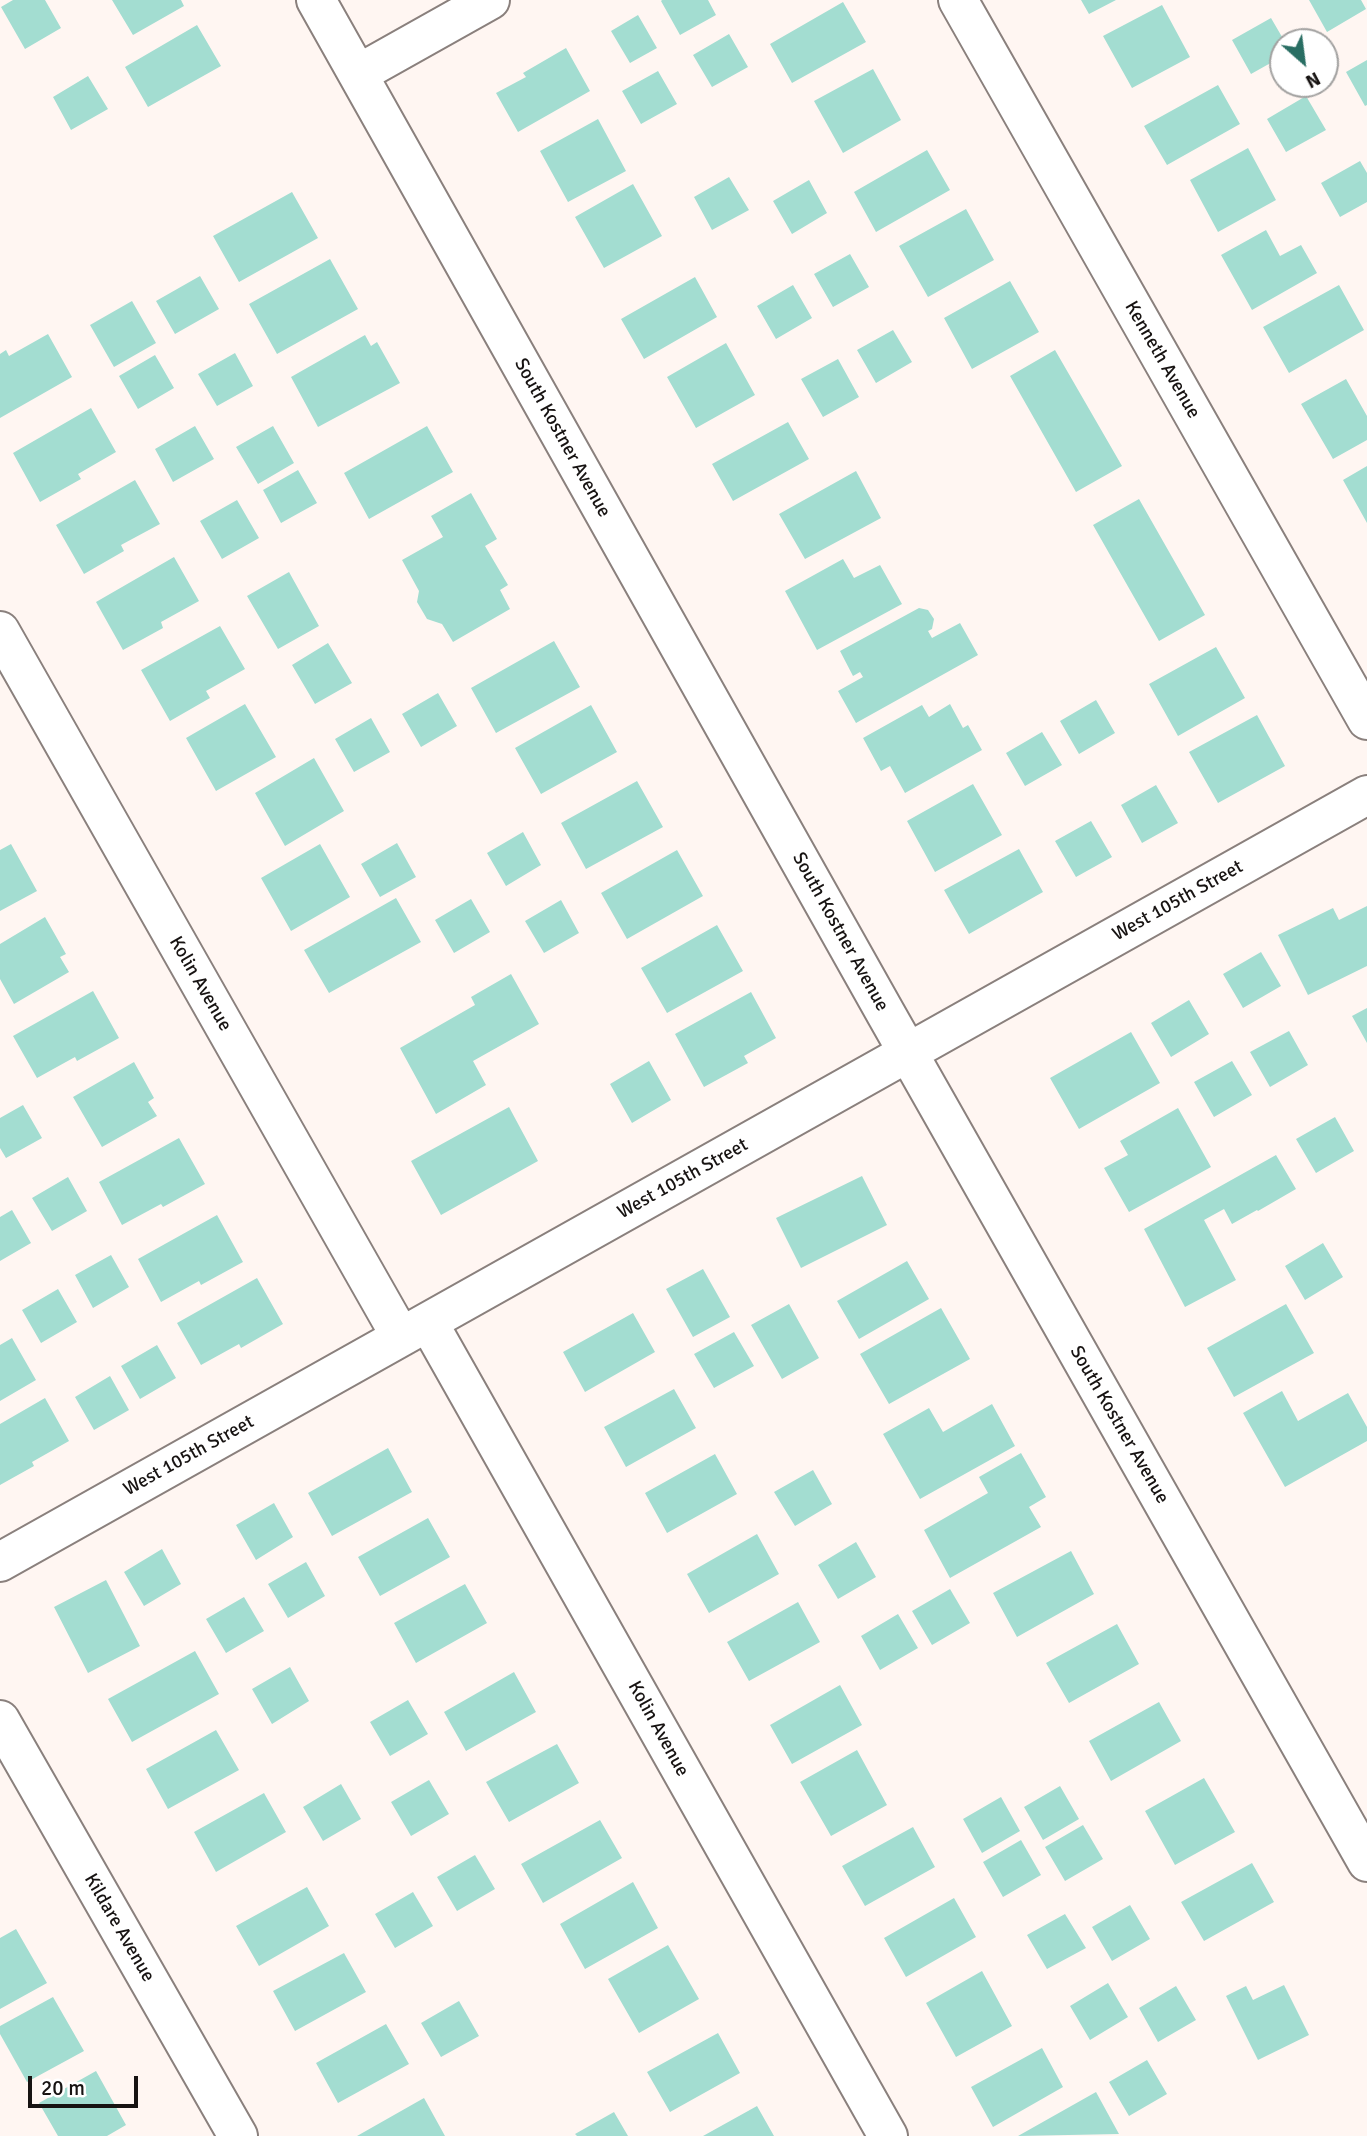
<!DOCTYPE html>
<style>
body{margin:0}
#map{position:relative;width:1367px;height:2136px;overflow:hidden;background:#fff6f2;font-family:Signika,sans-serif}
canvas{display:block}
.north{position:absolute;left:1269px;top:28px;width:70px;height:70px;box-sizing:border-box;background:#fff;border:2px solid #a2a1a0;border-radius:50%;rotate:152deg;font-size:19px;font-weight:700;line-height:28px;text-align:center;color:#171312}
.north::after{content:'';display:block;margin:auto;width:24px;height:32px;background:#296e63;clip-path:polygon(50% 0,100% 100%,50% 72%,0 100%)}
.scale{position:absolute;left:28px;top:2076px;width:110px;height:32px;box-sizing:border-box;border:4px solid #171312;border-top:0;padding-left:9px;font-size:21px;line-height:24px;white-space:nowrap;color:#171312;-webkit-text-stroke:5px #fff;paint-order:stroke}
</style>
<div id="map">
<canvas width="1367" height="2136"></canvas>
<div class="north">N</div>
<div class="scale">20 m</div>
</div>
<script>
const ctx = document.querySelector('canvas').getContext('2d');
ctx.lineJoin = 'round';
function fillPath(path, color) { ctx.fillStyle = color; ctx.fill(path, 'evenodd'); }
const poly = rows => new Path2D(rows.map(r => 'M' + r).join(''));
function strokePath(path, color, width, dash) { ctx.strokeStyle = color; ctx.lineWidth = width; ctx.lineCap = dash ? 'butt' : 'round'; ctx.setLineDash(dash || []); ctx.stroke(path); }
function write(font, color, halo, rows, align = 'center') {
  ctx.font = font + ' Signika,sans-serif'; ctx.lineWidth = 5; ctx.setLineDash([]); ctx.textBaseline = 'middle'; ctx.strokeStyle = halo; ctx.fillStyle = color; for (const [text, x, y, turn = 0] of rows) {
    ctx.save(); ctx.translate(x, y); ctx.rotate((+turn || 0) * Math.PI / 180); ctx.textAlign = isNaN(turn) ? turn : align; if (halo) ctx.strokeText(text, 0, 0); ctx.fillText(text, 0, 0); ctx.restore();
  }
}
const building = poly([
 [13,0,45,0,61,28,25,49,1,7],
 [112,0,181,0,184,6,133,35],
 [662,0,708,0,716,15,680,35,661,1],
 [1081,0,1116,0,1089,14],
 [1309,0,1361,0,1366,9,1327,32],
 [843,2,866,42,792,83,770,44],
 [1162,5,1190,57,1132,88,1103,36],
 [638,15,657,48,630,63,611,31],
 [1271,18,1285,42,1283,42,1283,56,1251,74,1232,40],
 [197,25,221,66,148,107,125,67],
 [729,34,748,67,712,87,693,55],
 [566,48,590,91,518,132,496,93,526,77,523,73],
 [1367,60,1367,105,1365,106,1346,72],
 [873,69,901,120,843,153,814,101],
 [658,71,677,104,641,124,622,91],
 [88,76,108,109,71,130,53,97],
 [1218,85,1240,124,1167,165,1144,126],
 [1306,96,1326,130,1286,152,1267,119],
 [598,119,626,171,568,202,540,151],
 [1248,148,1276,200,1218,232,1190,180],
 [927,150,950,190,876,232,854,192],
 [1360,161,1367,173,1367,202,1340,217,1321,183],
 [729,177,749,210,712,230,694,197],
 [809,180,827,213,792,234,773,201],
 [633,184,662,236,604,268,575,217],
 [292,192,318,238,239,282,213,236],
 [966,209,994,260,928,297,899,246],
 [1266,230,1280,256,1301,245,1317,273,1252,310,1221,255],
 [850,254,869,287,833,307,814,274],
 [330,259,358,309,277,354,249,304],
 [200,276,219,309,175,334,156,301],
 [695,277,717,317,644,359,621,319],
 [1010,281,1039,332,972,369,944,318],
 [793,285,812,318,776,339,757,306],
 [1339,285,1364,330,1289,373,1263,327],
 [132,301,156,343,114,367,90,325],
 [893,330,912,362,876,383,857,350],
 [48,334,72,377,0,418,0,354,6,350,9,356],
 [365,335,371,346,377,342,400,383,318,427,291,377],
 [726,343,755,395,696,428,667,377],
 [1055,350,1122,466,1076,492,1010,376],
 [235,353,253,386,217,406,198,374],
 [155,355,174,388,138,409,119,376],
 [838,359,859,397,823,417,801,379],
 [1346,379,1367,416,1367,440,1333,459,1301,404],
 [91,408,116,452,78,474,81,479,40,502,13,453],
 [788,422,809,459,733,501,712,464],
 [195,426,214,459,173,482,155,449],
 [273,426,294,463,258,484,236,447],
 [427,426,453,472,369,519,344,473],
 [1367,466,1367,523,1343,480],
 [298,470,317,503,281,523,263,490],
 [856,471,881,518,805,559,779,514],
 [135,480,160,524,121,545,124,551,84,574,56,525],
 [471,493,497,539,485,546,508,585,500,590,510,609,453,642,442,624,427,619,417,602,419,591,402,560,443,537,431,516],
 [1139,499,1205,615,1159,641,1093,525],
 [237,500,259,538,222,559,200,521],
 [174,557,199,601,161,622,163,628,123,650,96,602],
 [843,559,854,578,880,565,902,604,817,650,785,591],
 [289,572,319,626,278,649,247,596],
 [919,608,928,610,934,619,932,629,928,631,932,638,960,623,978,655,856,723,838,691,863,677,860,672,853,676,840,651],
 [220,626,245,669,206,691,210,698,170,721,141,670],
 [554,641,580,687,496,733,471,688],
 [328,643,352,683,315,704,292,665],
 [1216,647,1245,698,1178,736,1149,684],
 [438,693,457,726,421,747,402,714],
 [1096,700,1115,733,1079,754,1060,721],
 [245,704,276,757,216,791,186,738],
 [950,704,963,728,968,725,982,750,905,793,890,766,881,771,863,738,922,705,929,717],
 [591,705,617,752,541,794,515,748],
 [1257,715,1285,766,1218,803,1189,752],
 [371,718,390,752,354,772,335,739],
 [1042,732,1062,765,1025,786,1006,753],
 [314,758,344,811,285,846,255,793],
 [637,781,663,827,586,869,561,823],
 [973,784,1002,835,935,872,907,821],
 [1156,785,1178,823,1142,843,1121,805],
 [1091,821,1112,857,1076,877,1055,841],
 [523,832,541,865,506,886,487,853],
 [397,843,416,877,380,897,361,864],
 [11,844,37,891,0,911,0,850],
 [320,844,350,897,291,931,261,878],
 [1019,849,1043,892,969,934,944,890],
 [677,850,703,896,627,939,601,893],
 [396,898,421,942,329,993,304,950],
 [471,899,490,932,454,953,435,920],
 [561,900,579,933,544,953,525,921],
 [1367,906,1367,966,1308,995,1278,935,1333,908,1339,920],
 [45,917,66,954,60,957,69,972,14,1004,0,979,0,944],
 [717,925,743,971,667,1013,641,968],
 [1261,952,1281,986,1243,1008,1223,974],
 [511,974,539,1024,473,1061,486,1085,436,1114,400,1048,475,1005,471,997],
 [93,991,119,1038,77,1061,75,1057,37,1078,13,1036],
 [751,992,776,1038,744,1056,748,1063,704,1087,675,1034],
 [1189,1000,1209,1034,1171,1057,1151,1023],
 [1367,1008,1367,1043,1352,1016],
 [1289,1031,1308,1065,1270,1087,1250,1052],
 [1131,1032,1160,1083,1079,1129,1050,1078],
 [649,1061,671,1100,632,1123,610,1084],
 [1232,1061,1252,1095,1214,1117,1194,1082],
 [134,1062,154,1098,148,1102,157,1116,102,1147,73,1097],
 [23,1105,42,1138,6,1158,0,1148,0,1118],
 [509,1107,538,1161,441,1215,411,1161],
 [1178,1108,1211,1167,1129,1212,1104,1168,1128,1155,1120,1141],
 [1335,1117,1354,1151,1316,1173,1296,1139],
 [179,1138,205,1184,163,1207,161,1204,122,1225,99,1182],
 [1276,1155,1296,1189,1258,1211,1257,1210,1232,1224,1224,1209,1204,1220,1236,1280,1185,1307,1144,1229],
 [862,1176,887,1225,801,1268,776,1218],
 [68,1177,87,1211,52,1231,32,1198],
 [12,1210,31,1243,0,1261,0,1217],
 [217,1215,243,1262,201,1285,199,1281,161,1302,138,1259],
 [1323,1243,1343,1277,1305,1300,1285,1266],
 [111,1255,129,1287,93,1308,75,1275],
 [907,1261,929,1299,859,1339,837,1301],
 [703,1269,730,1317,693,1337,666,1289],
 [257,1278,283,1324,241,1348,239,1344,201,1365,177,1323],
 [58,1289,77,1322,41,1343,22,1310],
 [789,1304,819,1358,782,1379,751,1325],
 [1286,1304,1314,1353,1234,1397,1207,1348],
 [941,1308,970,1359,889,1404,860,1354],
 [633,1313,655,1352,585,1392,563,1352],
 [734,1332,754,1366,714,1388,694,1354],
 [12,1338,36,1380,0,1401,0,1345],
 [157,1345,176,1378,140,1399,121,1366],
 [110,1376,129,1410,94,1430,75,1397],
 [674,1389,696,1428,626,1467,604,1427],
 [1282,1391,1298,1421,1348,1393,1367,1427,1367,1441,1285,1487,1243,1413],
 [45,1398,69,1441,32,1462,34,1466,0,1485,0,1424],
 [992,1404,1015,1446,920,1499,883,1434,929,1408,943,1432],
 [388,1448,412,1492,332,1536,308,1493],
 [1021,1453,1046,1497,1029,1507,1041,1527,950,1578,924,1530,988,1493,979,1477],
 [715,1454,737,1494,667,1533,645,1493],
 [813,1470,832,1504,795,1526,774,1492],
 [274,1503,293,1537,256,1560,236,1525],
 [428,1518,450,1557,380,1596,358,1557],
 [757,1534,779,1574,709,1613,687,1574],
 [856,1542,876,1577,838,1599,818,1565],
 [162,1549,181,1584,144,1606,124,1572],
 [1071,1551,1094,1594,1017,1637,993,1593],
 [306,1562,325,1596,288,1618,268,1584],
 [106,1580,140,1646,88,1673,54,1607],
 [465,1584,487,1623,416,1663,394,1623],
 [950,1589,970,1623,932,1645,912,1611],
 [244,1597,264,1631,226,1653,206,1619],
 [798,1602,820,1642,749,1681,727,1642],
 [898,1614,918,1648,880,1670,861,1636],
 [1117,1624,1139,1664,1069,1703,1046,1663],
 [195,1651,219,1694,132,1742,108,1699],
 [290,1667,309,1701,272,1724,252,1689],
 [514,1672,536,1712,466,1751,444,1712],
 [840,1685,862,1725,792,1764,770,1725],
 [408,1700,428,1734,390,1756,370,1722],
 [1159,1702,1181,1741,1111,1781,1089,1741],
 [216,1730,239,1770,168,1809,146,1769],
 [557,1744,579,1783,509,1822,486,1782],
 [857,1750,887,1805,831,1836,800,1782],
 [1204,1778,1235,1832,1175,1865,1145,1811],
 [429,1780,449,1814,411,1836,391,1802],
 [341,1784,361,1819,323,1841,303,1807],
 [1060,1786,1079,1819,1043,1840,1024,1807],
 [264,1793,286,1832,216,1872,194,1832],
 [1001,1797,1020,1831,982,1853,963,1819],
 [600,1820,622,1858,543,1903,521,1864],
 [1083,1825,1103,1859,1065,1881,1045,1847],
 [913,1827,935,1867,865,1906,842,1866],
 [1021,1840,1041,1875,1003,1897,983,1862],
 [475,1855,495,1889,457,1911,437,1877],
 [1252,1863,1274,1902,1204,1941,1181,1902],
 [633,1882,658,1928,585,1969,560,1924],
 [307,1887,329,1926,259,1966,236,1926],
 [413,1892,433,1926,395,1948,375,1914],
 [954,1898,976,1937,906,1977,884,1938],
 [1130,1905,1150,1939,1112,1961,1092,1927],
 [1065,1914,1086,1948,1047,1969,1027,1935],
 [16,1929,47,1983,0,2009,0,1938],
 [668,1945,699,1999,639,2033,608,1979],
 [344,1953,366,1992,295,2031,273,1991],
 [982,1971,1012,2026,956,2057,926,2003],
 [1108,1983,1128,2017,1090,2040,1070,2006],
 [1284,1985,1309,2035,1258,2060,1226,1996,1246,1986,1253,2000],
 [1176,1986,1196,2020,1158,2042,1139,2008],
 [53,1997,84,2051,27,2082,0,2034,0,2026],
 [459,2001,479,2036,441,2057,421,2023],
 [386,2024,409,2064,338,2103,316,2063],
 [718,2033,740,2073,670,2112,647,2072],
 [1042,2048,1063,2087,993,2127,971,2087],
 [1147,2060,1167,2094,1129,2116,1109,2082],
 [96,2071,126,2125,107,2136,58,2136,39,2103],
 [1096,2092,1119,2134,1018,2136],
 [424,2098,445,2136,357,2136],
 [757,2106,774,2136,703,2136],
 [614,2112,628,2136,577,2136,575,2134]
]);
const minor = poly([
 [316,0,886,1014,1367,1862],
 [958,0,1367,720],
 [358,74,490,0],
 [0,631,401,1337],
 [428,1322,888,2136],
 [0,1562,1367,795],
 [0,1720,238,2136]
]);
const streetNames = [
 ["Kenneth Avenue",1162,360,60],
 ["South Kostner Avenue",562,438,61],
 ["West 105th Street",1178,901,-29],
 ["South Kostner Avenue",840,932,61],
 ["Kolin Avenue",200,984,60],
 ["West 105th Street",683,1179,-29],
 ["South Kostner Avenue",1119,1425,60],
 ["West 105th Street",189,1456,-29],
 ["Kolin Avenue",658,1729,61],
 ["Kildare Avenue",119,1928,60]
];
fillPath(building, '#a3ddd1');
strokePath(minor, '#8a807d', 42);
strokePath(minor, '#fff', 38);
write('19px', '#171312', '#fff', streetNames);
</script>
